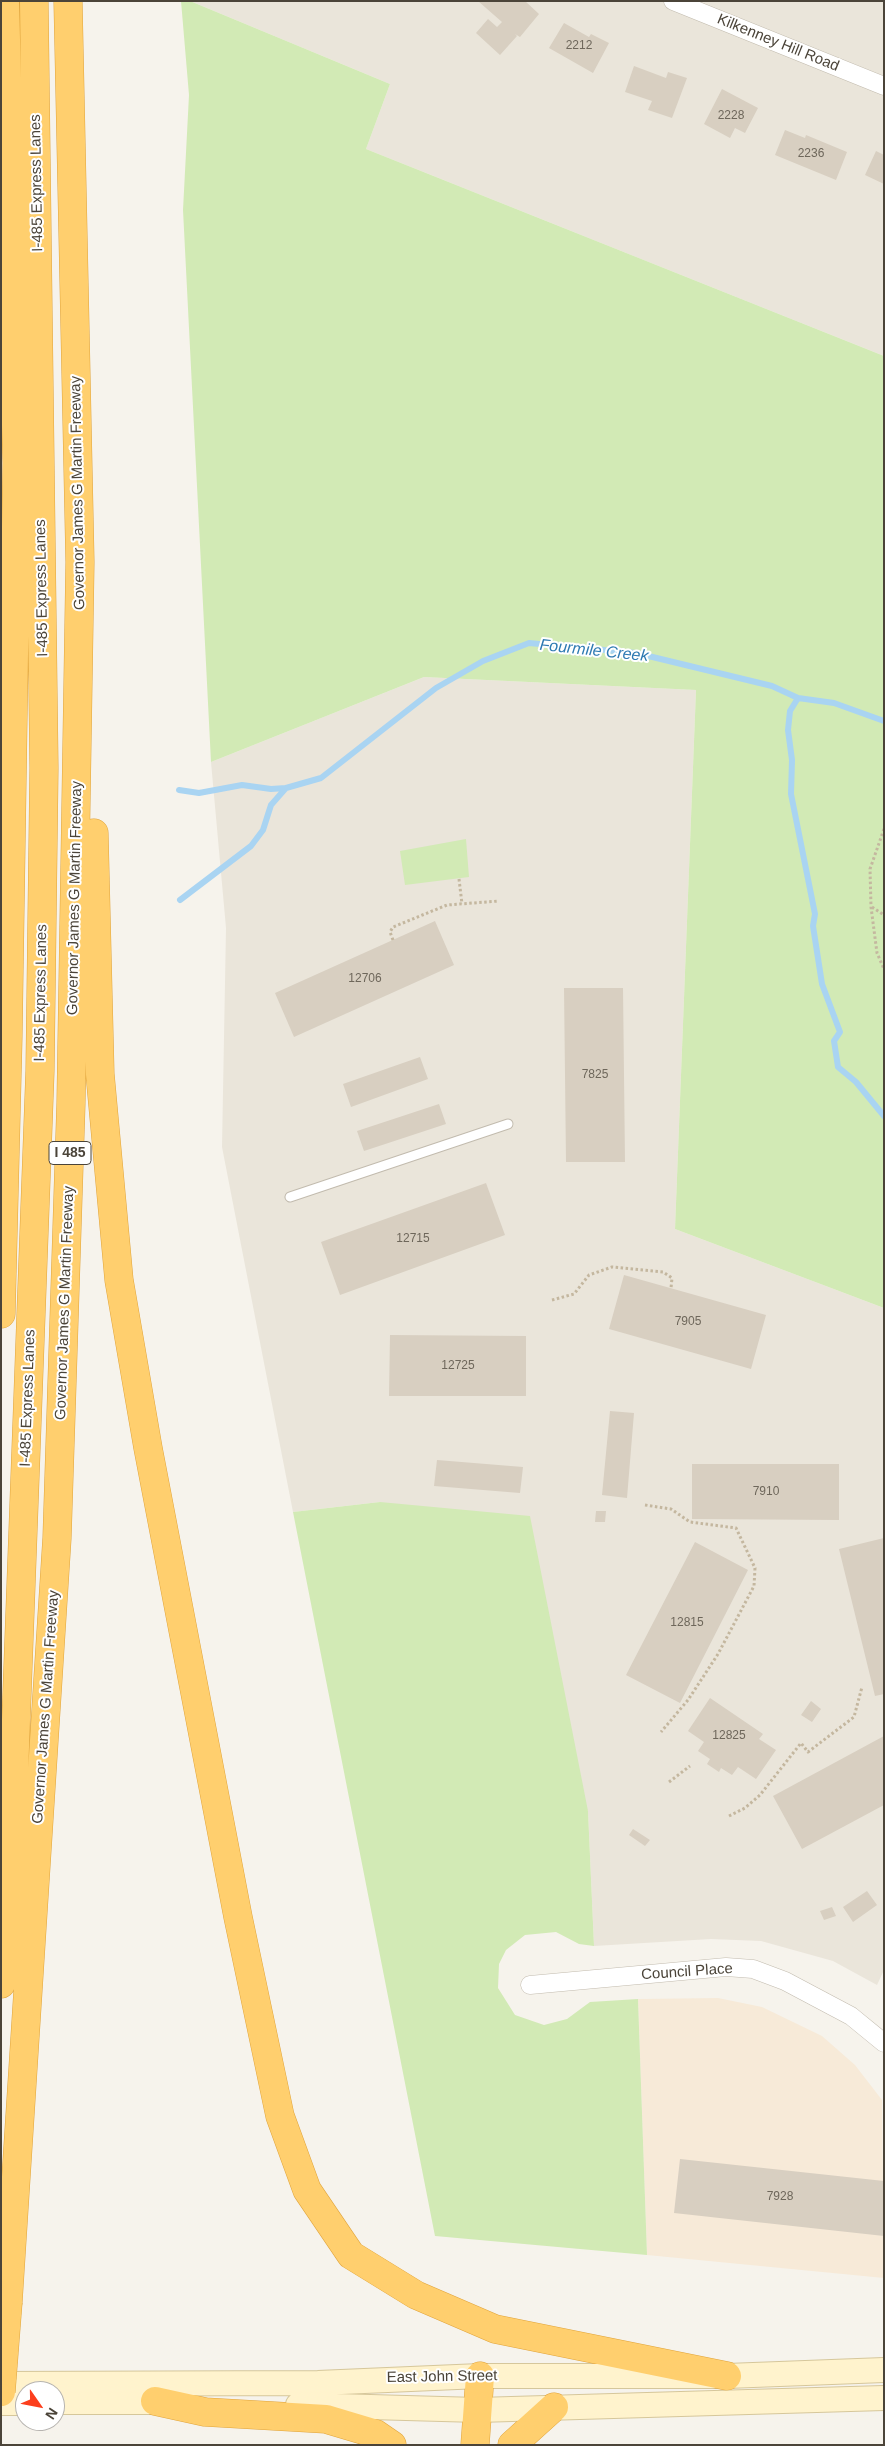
<!DOCTYPE html>
<style>
body{margin:0}
#map{position:relative;width:885px;height:2446px;overflow:hidden;background:#f6f3ec;font-family:Helvetica,sans-serif}
canvas{display:block}
.frame{position:absolute;inset:0;border:2px solid #4b4439;pointer-events:none}
.north{position:absolute;left:15px;top:2381px;width:50px;height:50px;box-sizing:border-box;background:#fff;border:1px solid #b7b4b0;border-radius:50%;rotate:123deg;font-size:14px;font-weight:700;line-height:20px;text-align:center;color:#4b4439}
.north::after{content:'';display:block;margin:auto;width:18px;height:22px;background:#fc3f1d;clip-path:polygon(50% 0,100% 100%,50% 72%,0 100%)}
</style>
<div id="map">
<canvas width="885" height="2446"></canvas>
<div class="frame"></div>
<div class="north">N</div>
</div>
<script>
const ctx = document.querySelector('canvas').getContext('2d');
ctx.lineJoin = 'round';
function fillPath(path, color) { ctx.fillStyle = color; ctx.fill(path, 'evenodd'); }
const poly = rows => new Path2D(rows.map(r => 'M' + r).join(''));
function strokePath(path, color, width, dash) { ctx.strokeStyle = color; ctx.lineWidth = width; ctx.lineCap = dash ? 'butt' : 'round'; ctx.setLineDash(dash || []); ctx.stroke(path); }
function write(font, color, halo, rows, align = 'center') {
  ctx.font = font + ' Helvetica,sans-serif'; ctx.lineWidth = 4; ctx.setLineDash([]); ctx.textBaseline = 'middle'; ctx.strokeStyle = halo; ctx.fillStyle = color; for (const [text, x, y, turn = 0] of rows) {
    ctx.save(); ctx.translate(x, y); ctx.rotate((+turn || 0) * Math.PI / 180); ctx.textAlign = isNaN(turn) ? turn : align; if (halo) ctx.strokeText(text, 0, 0); ctx.fillText(text, 0, 0); ctx.restore();
  }
}
const residential = poly([
 [190,1,884,1,884,356,366,149,390,84],
 [424,677,696,690,675,1229,884,1308,884,1970,877,1985,833,1961,761,1941,711,1939,594,1946,588,1811,380,1502,293,1512,222,1147,226,928,211,762]
]);
const commercial = poly([
 [718,1998,762,2007,822,2036,855,2065,882,2100,884,2278,647,2255,638,1999]
]);
const green = poly([
 [181,1,190,1,390,84,366,149,884,356,884,1308,675,1229,696,690,424,677,211,762,183,210,189,95],
 [466,839,469,877,405,885,400,851],
 [380,1502,530,1516,588,1811,594,1946,579,1944,556,1932,525,1935,506,1950,499,1964,498,1988,515,2015,544,2025,567,2019,590,2002,638,1999,647,2255,435,2236,293,1512]
]);
const stream = poly([
 [798,698,790,711,788,730,792,760,791,794,815,914,813,926,822,984,840,1032,834,1041,838,1067,856,1082,884,1116],
 [179,790,199,793,242,785,271,789,286,788],
 [180,900,251,846,263,830,271,805,286,788,321,778,436,688,483,661,529,643,636,653,772,686,798,698,834,703,884,721]
]);
const building = poly([
 [478,1,525,1,539,14,520,37,515,34,517,36,500,55,476,33,488,19,497,27,502,22],
 [564,23,589,37,591,34,609,43,593,73,549,48],
 [634,66,666,78,668,72,687,78,672,118,648,110,652,101,625,92],
 [722,89,758,108,745,133,735,128,730,138,704,124],
 [785,130,805,138,806,135,847,152,836,180,775,155],
 [876,151,884,155,884,184,865,175],
 [435,921,454,965,294,1037,275,993],
 [564,988,623,988,625,1162,566,1162],
 [420,1057,428,1079,351,1107,343,1084],
 [439,1104,446,1124,364,1151,357,1131],
 [486,1183,505,1235,340,1295,321,1242],
 [624,1275,766,1315,751,1369,609,1329],
 [390,1335,526,1336,526,1396,389,1396],
 [610,1411,634,1413,627,1498,602,1495],
 [437,1460,523,1467,520,1493,434,1486],
 [692,1464,839,1464,839,1520,692,1519],
 [596,1511,606,1511,605,1522,595,1522],
 [884,1538,884,1694,875,1696,839,1549],
 [695,1542,748,1570,680,1703,626,1675],
 [710,1698,763,1734,759,1739,776,1750,756,1779,738,1767,732,1775,721,1768,719,1772,707,1764,710,1759,698,1751,704,1742,688,1731],
 [811,1701,821,1709,812,1722,801,1715],
 [884,1736,884,1805,802,1849,773,1796],
 [633,1829,650,1840,645,1846,629,1835],
 [867,1891,877,1905,853,1922,843,1907],
 [832,1907,836,1916,824,1920,820,1911],
 [680,2159,884,2181,884,2236,674,2213]
]);
const path = poly([
 [884,829,870,869,871,907,877,953,884,969],
 [459,879,462,904],
 [872,907,884,915],
 [393,940,390,932,393,927,447,905,499,901],
 [552,1300,574,1294,589,1275,612,1267,663,1272,672,1278,671,1288],
 [645,1505,671,1509,690,1522,736,1528,755,1568,754,1586,718,1654,688,1700,661,1732],
 [669,1782,690,1766],
 [729,1816,745,1808,760,1795,801,1743,808,1752,854,1717,862,1687]
]);
const service = poly([
 [290,1197,508,1124]
]);
const minor = poly([
 [673,1,884,86],
 [530,1985,726,1967,753,1969,785,1981,851,2016,884,2043]
]);
const secondary = poly([
 [1,2384,318,2383,480,2376,727,2376,884,2370],
 [55,2402,175,2402],
 [1,2403,25,2403],
 [298,2405,478,2410,884,2398]
]);
const motorway = poly([
 [94,833,100,1074,119,1280,148,1448,238,1917,280,2116,307,2190,351,2255,416,2295,495,2329,727,2376],
 [1,1314,8,1036,17,463,5,1],
 [1,1984,12,1828,40,1071,44,768,34,1],
 [8,2302,57,1538,71,1103,80,562,68,1],
 [155,2401,205,2412,326,2419,376,2434,392,2445],
 [475,2445,480,2376],
 [512,2445,554,2407]
]);
const motorwayBridge = poly([
 [1,2392,8,2302]
]);
const numberNames = [
 ["2212",579,46],
 ["2228",731,116],
 ["2236",811,154],
 ["12706",365,979],
 ["7825",595,1075],
 ["12715",413,1239],
 ["7905",688,1322],
 ["12725",458,1366],
 ["7910",766,1492],
 ["12815",687,1623],
 ["12825",729,1736],
 ["7928",780,2197]
];
const shields = [
 [70,1153,42]
];
const shieldNames = [
 ["I 485",70,1153]
];
const streetNames = [
 ["Kilkenney Hill Road",778,43,22],
 ["I-485 Express Lanes",37,183,-91],
 ["Governor James G Martin Freeway",78,493,-91],
 ["I-485 Express Lanes",42,588,-91],
 ["Governor James G Martin Freeway",75,898,-89],
 ["I-485 Express Lanes",41,993,-89],
 ["Governor James G Martin Freeway",65,1303,-88],
 ["I-485 Express Lanes",28,1398,-88],
 ["Governor James G Martin Freeway",46,1707,-86],
 ["Council Place",687,1972,-4],
 ["East John Street",442,2377,-1]
];
const waterNames = [
 ["Fourmile Creek",594,651,6]
];
fillPath(residential, '#eae5da');
fillPath(commercial, '#f7ead8');
fillPath(green, '#d2eab5');
strokePath(stream, '#a9d4f2', 6);
fillPath(building, '#d8cfc1');
strokePath(service, '#c2bbae', 11);
strokePath(minor, '#c2bbae', 19);
strokePath(secondary, '#d6c79b', 26);
strokePath(motorway, '#e0a43c', 29);
strokePath(path, '#c4b79f', 3, [2.5, 2.5]);
strokePath(service, '#fff', 9);
strokePath(minor, '#fff', 18);
strokePath(secondary, '#fff3cd', 24);
strokePath(motorway, '#ffcf6e', 28);
strokePath(motorwayBridge, '#e0a43c', 29, []);
strokePath(motorwayBridge, '#ffcf6e', 28);
write('12px', '#6e675b', null, numberNames);
for (const [x, y, w] of shields) { const box = new Path2D(); box.roundRect(x - w / 2, y - 11.5, w, 23, 4); ctx.fillStyle = '#fff'; ctx.fill(box); strokePath(box, '#4b4439', 1); }
write('bold 14px', '#4b4439', null, shieldNames);
write('15px', '#4b4439', '#fff', streetNames);
write('italic 16px', '#2e7ab2', '#fff', waterNames);
</script>
